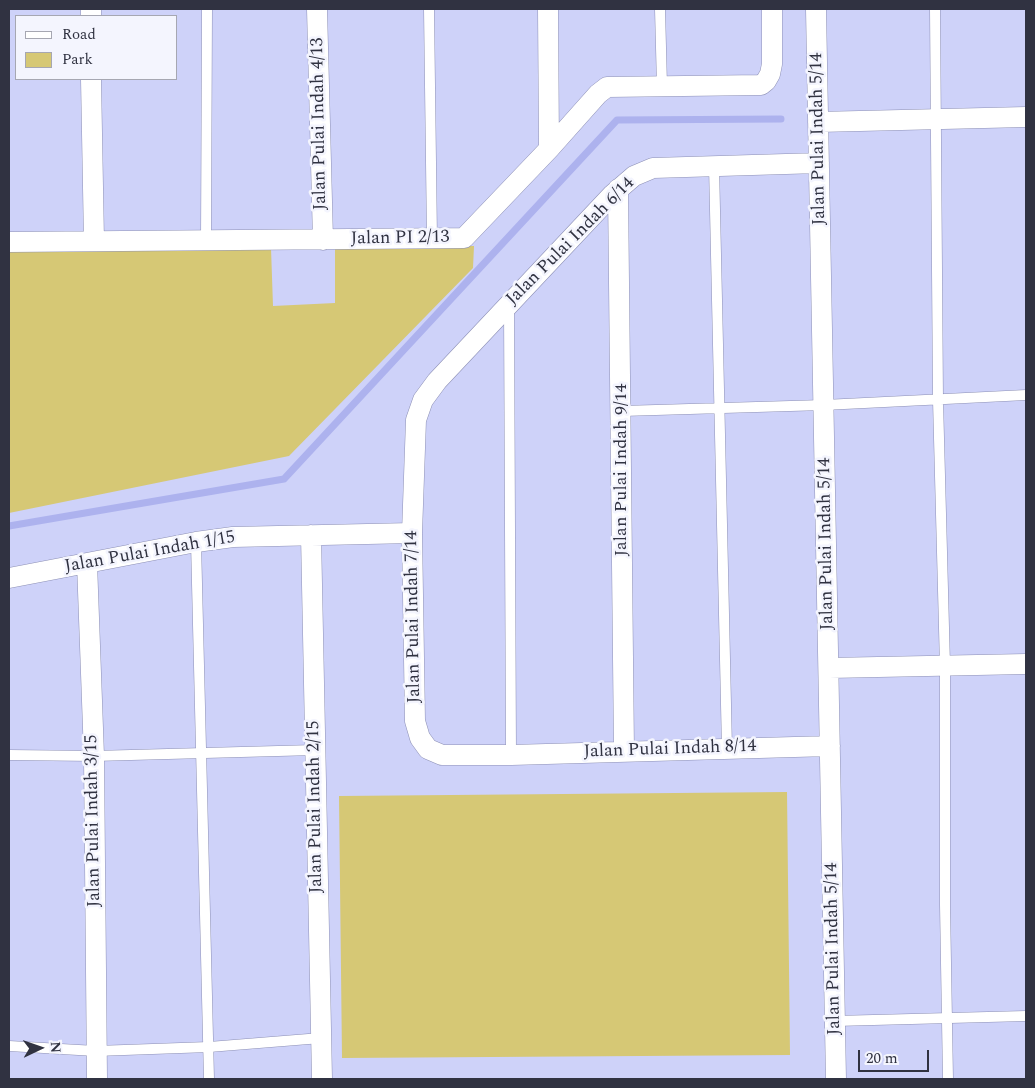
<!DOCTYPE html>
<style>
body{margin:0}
#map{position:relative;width:1035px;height:1088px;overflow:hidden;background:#ced2f9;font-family:Spectral,serif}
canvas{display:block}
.frame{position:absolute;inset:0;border:10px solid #303241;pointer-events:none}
.legend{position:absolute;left:15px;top:15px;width:162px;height:65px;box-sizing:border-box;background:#f4f5fe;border:1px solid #a6a7b2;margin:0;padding:6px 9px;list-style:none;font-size:15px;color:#303241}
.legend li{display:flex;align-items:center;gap:10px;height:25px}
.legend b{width:25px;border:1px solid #a6a7b2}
.north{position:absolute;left:15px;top:1023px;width:50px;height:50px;-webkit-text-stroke:4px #f4f5fe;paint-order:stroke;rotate:87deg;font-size:14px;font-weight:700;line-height:20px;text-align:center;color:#303241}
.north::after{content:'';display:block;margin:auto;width:18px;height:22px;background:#303241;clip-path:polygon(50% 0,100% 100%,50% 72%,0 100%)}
.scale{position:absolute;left:858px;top:1050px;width:71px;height:22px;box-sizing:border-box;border:2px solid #303241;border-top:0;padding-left:6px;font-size:15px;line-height:18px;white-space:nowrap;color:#303241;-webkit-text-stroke:4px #f4f5fe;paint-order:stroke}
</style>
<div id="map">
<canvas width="1035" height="1088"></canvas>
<div class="frame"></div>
<ul class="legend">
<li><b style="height:6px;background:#fff"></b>Road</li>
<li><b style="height:14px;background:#d6c875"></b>Park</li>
</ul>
<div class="north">N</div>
<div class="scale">20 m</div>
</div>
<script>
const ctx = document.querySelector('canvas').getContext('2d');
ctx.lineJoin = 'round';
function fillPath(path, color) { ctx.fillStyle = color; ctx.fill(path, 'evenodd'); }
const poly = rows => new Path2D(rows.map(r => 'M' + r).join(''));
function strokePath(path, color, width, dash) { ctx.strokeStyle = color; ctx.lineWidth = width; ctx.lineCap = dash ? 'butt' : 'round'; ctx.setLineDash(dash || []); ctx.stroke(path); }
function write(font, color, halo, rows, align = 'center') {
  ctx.font = font + ' Spectral,serif'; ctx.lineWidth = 5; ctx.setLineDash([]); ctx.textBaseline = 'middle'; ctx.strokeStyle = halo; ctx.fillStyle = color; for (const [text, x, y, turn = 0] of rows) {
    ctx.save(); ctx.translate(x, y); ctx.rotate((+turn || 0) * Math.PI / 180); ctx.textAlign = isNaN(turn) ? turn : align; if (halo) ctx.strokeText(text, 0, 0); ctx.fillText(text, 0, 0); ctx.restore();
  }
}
const green = poly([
 [474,246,473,268,289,456,9,513,9,252,271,248,273,306,335,303,335,249],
 [787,792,790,1055,342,1058,339,796]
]);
const stream = poly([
 [9,526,284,479,617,120,781,119]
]);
const service = poly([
 [429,9,432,239],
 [660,9,662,86],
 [935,9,938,400,945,666,945,905,948,1079],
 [714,165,727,749],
 [206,241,207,9],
 [509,305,511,755],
 [622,411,824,405,1026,395],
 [196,542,209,1079],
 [9,755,94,756,315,750],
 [835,1021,1026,1016],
 [9,1046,96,1051,209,1047,321,1038]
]);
const minor = poly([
 [91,9,91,16],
 [317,9,323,240],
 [548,9,549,149],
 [816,9,836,1079],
 [91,79,94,241],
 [818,122,1026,117],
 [819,163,653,168,634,176,612,195,437,381,423,400,416,420,412,533,415,721,420,738,428,749,442,755,511,755,830,746],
 [618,189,624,751],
 [9,242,464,238,549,149,598,94,607,87,761,85,766,81,770,74,772,64,772,9],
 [311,535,322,1079],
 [87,563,94,756,97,1079],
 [9,578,196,542,233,537,412,533],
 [829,668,1026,664]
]);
const streetNames = [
 ["Jalan Pulai Indah 4/13",320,124,-91],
 ["Jalan Pulai Indah 5/14",819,139,-91],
 ["Jalan PI 2/13",400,239,-1],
 ["Jalan Pulai Indah 6/14",571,242,-45],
 ["Jalan Pulai Indah 9/14",622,470,-90],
 ["Jalan Pulai Indah 5/14",827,544,-91],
 ["Jalan Pulai Indah 1/15",150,553,-10],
 ["Jalan Pulai Indah 7/14",414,617,-91],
 ["Jalan Pulai Indah 8/14",670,750,-2],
 ["Jalan Pulai Indah 2/15",316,807,-91],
 ["Jalan Pulai Indah 3/15",94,821,-91],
 ["Jalan Pulai Indah 5/14",834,949,-91]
];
fillPath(green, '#d6c875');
strokePath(stream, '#adb2ee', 7);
strokePath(service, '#8d90b5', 11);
strokePath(minor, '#8d90b5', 21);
strokePath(service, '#fff', 10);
strokePath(minor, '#fff', 20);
write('18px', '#303241', '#f4f5fe', streetNames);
</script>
